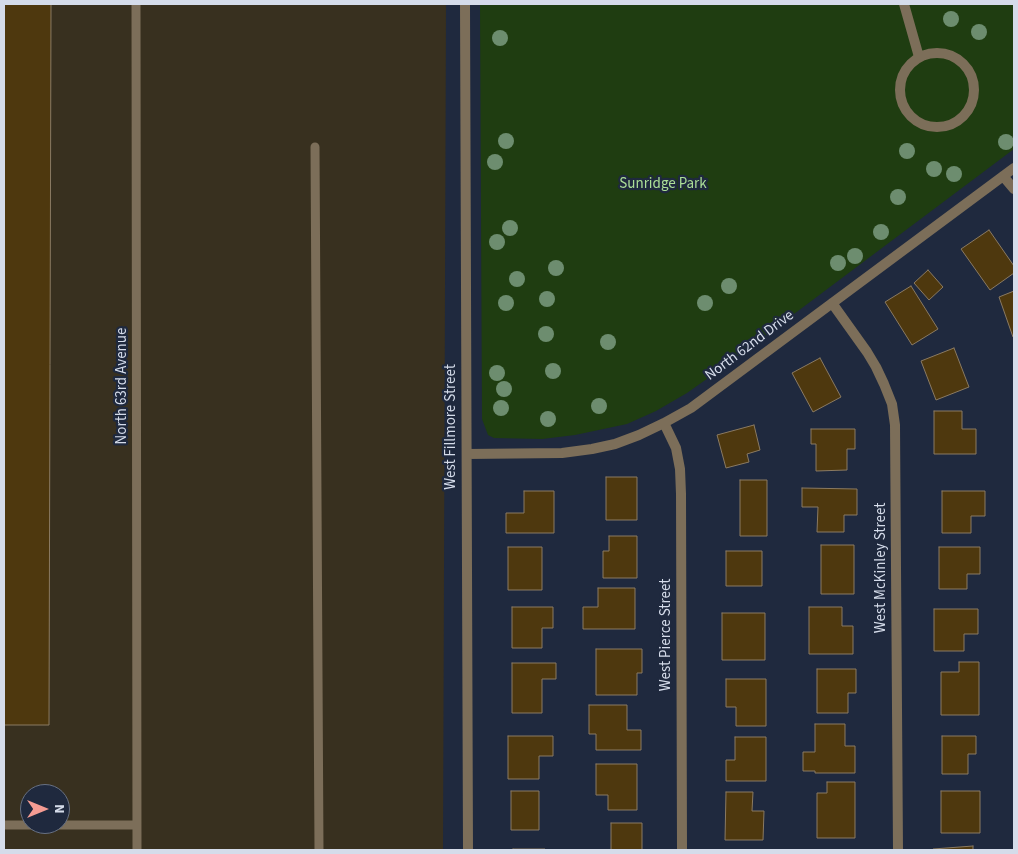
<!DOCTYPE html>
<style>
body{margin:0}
#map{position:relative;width:1018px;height:854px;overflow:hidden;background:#1f293e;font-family:"Source Sans 3",sans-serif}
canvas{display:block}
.frame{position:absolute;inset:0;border:5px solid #d5dcea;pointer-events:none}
.north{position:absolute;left:20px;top:784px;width:50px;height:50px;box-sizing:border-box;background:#1f293e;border:1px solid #687183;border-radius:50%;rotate:90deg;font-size:14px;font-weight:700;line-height:20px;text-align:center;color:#d5dcea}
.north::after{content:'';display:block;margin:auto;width:18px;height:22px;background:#f59c93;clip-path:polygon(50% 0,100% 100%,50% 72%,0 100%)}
</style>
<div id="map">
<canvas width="1018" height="854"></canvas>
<div class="frame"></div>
<div class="north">N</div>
</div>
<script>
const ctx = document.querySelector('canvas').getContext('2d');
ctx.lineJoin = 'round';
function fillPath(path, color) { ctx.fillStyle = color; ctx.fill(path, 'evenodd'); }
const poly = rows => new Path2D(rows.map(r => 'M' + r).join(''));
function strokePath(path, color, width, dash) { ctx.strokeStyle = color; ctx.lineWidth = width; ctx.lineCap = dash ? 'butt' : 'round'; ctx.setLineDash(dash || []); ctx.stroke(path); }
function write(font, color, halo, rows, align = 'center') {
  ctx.font = font + ' "Source Sans 3",sans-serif'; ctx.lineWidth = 4.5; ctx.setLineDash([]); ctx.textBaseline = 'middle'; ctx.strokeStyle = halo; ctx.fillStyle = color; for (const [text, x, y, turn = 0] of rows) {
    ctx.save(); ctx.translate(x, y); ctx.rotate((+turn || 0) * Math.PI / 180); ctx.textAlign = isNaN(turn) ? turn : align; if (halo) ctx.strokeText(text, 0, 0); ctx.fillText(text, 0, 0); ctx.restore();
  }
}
const industrial = poly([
 [4,4,446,4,443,850,4,850],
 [30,794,60,794,60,824,30,824]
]);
const green = poly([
 [480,4,1014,4,1014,149,718,371,687,393,656,411,627,424,575,435,542,439,494,438,488,435,482,419]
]);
const building = poly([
 [4,4,51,4,49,725,4,725,4,4],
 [989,230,1014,266,1014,273,990,290,961,249,989,230],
 [928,270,943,287,929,300,914,283,928,270],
 [911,286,938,329,912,345,885,302,911,286],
 [1014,291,1014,337,1013,337,999,297,1014,291],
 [954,348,969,387,936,400,921,361,954,348],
 [820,358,841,397,813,412,792,373,820,358],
 [934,411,962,411,962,429,976,429,976,454,934,454,934,411],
 [754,425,760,450,747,454,749,462,726,468,717,435,754,425],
 [811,429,855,429,855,449,847,449,847,470,816,471,816,444,811,444,811,429],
 [606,477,637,477,637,520,606,520,606,477],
 [740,480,767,480,767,536,740,536,740,480],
 [802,488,857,489,857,515,844,515,844,532,817,532,818,507,802,507,802,488],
 [524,491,554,491,554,533,506,533,506,513,524,513,524,491],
 [942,491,985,491,985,516,971,516,971,533,942,533,942,491],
 [609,536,637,536,637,578,603,578,603,551,609,551,609,536],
 [821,545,854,545,854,594,821,594,821,545],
 [508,547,542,547,542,590,508,590,508,547],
 [939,547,980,547,980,574,967,574,967,589,939,589,939,547],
 [726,551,762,551,762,586,726,586,726,551],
 [598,588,635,588,635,629,583,629,583,607,598,607,598,588],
 [512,607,553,607,553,628,542,628,542,648,512,648,512,607],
 [809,607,842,607,842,626,853,626,853,654,809,654,809,607],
 [934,609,978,609,978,634,964,634,964,651,934,651,934,609],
 [722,613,765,613,765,660,722,660,722,613],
 [596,649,642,649,642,673,637,673,637,695,596,695,596,649],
 [959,662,979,662,979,715,941,715,941,672,959,672,959,662],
 [512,663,556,663,556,679,542,679,542,713,512,713,512,663],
 [817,669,856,669,856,693,848,693,848,713,817,713,817,669],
 [726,679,766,679,766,726,736,726,736,707,726,707,726,679],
 [589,705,627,705,627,730,641,730,641,750,596,750,596,734,589,734,589,705],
 [815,724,845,724,845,746,855,746,855,773,815,773,815,771,803,771,803,752,815,752,815,724],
 [508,736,553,736,553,756,539,756,539,779,508,779,508,736],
 [942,736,976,736,976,754,968,754,968,774,942,774,942,736],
 [735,737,766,737,766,781,726,781,726,760,735,760,735,737],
 [596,764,637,764,637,810,608,810,608,795,596,795,596,764],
 [827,782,855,782,855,838,817,838,817,793,827,793,827,782],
 [511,791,539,791,539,830,511,830,511,791],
 [941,791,980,791,980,833,941,833,941,791],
 [726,792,753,792,752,811,764,811,763,840,725,840,726,792],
 [611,823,642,823,642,850,611,850,611,823],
 [973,846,973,850,933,850,933,849,973,846],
 [513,849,545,849,545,850,513,850,513,849]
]);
const lane = poly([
 [136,4,137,850],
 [315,147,319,850],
 [4,825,137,825]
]);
const street = poly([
 [465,4,468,850],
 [904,4,919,57],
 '900 90a37 37 0 1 1 74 0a37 37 0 1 1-74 0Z',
 [1003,176,1014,189],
 [832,303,867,352,876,367,884,384,892,404,895,425,898,850],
 [664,423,676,448,680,469,681,494,682,850],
 [467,454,562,453,592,449,615,444,639,435,664,423,691,408,1014,168]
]);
const trees = [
 [951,19],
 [979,32],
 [500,38],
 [506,141],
 [1006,142],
 [907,151],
 [495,162],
 [934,169],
 [954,174],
 [898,197],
 [510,228],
 [881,232],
 [497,242],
 [855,256],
 [838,263],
 [556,268],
 [517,279],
 [729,286],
 [547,299],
 [506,303],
 [705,303],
 [546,334],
 [608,342],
 [553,371],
 [497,373],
 [504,389],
 [599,406],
 [501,408],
 [548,419]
];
const parkNames = [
 ["Sunridge Park",663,185]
];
const streetNames = [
 ["North 62nd Drive",750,346,-37],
 ["North 63rd Avenue",123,386,-90],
 ["West Fillmore Street",452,427,-90],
 ["West McKinley Street",882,568,-90],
 ["West Pierce Street",667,635,-90]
];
fillPath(industrial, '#38301f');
fillPath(green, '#1f3d11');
fillPath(building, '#4e380e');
strokePath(building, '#8a7a62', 1);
strokePath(lane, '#7c6e59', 9);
strokePath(street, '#7c6e59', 10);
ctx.fillStyle = '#6d8d6f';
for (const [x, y] of trees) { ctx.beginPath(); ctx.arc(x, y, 8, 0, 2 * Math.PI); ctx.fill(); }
write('15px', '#acdf97', '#1f293e', parkNames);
write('15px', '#d5dcea', '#1f293e', streetNames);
</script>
